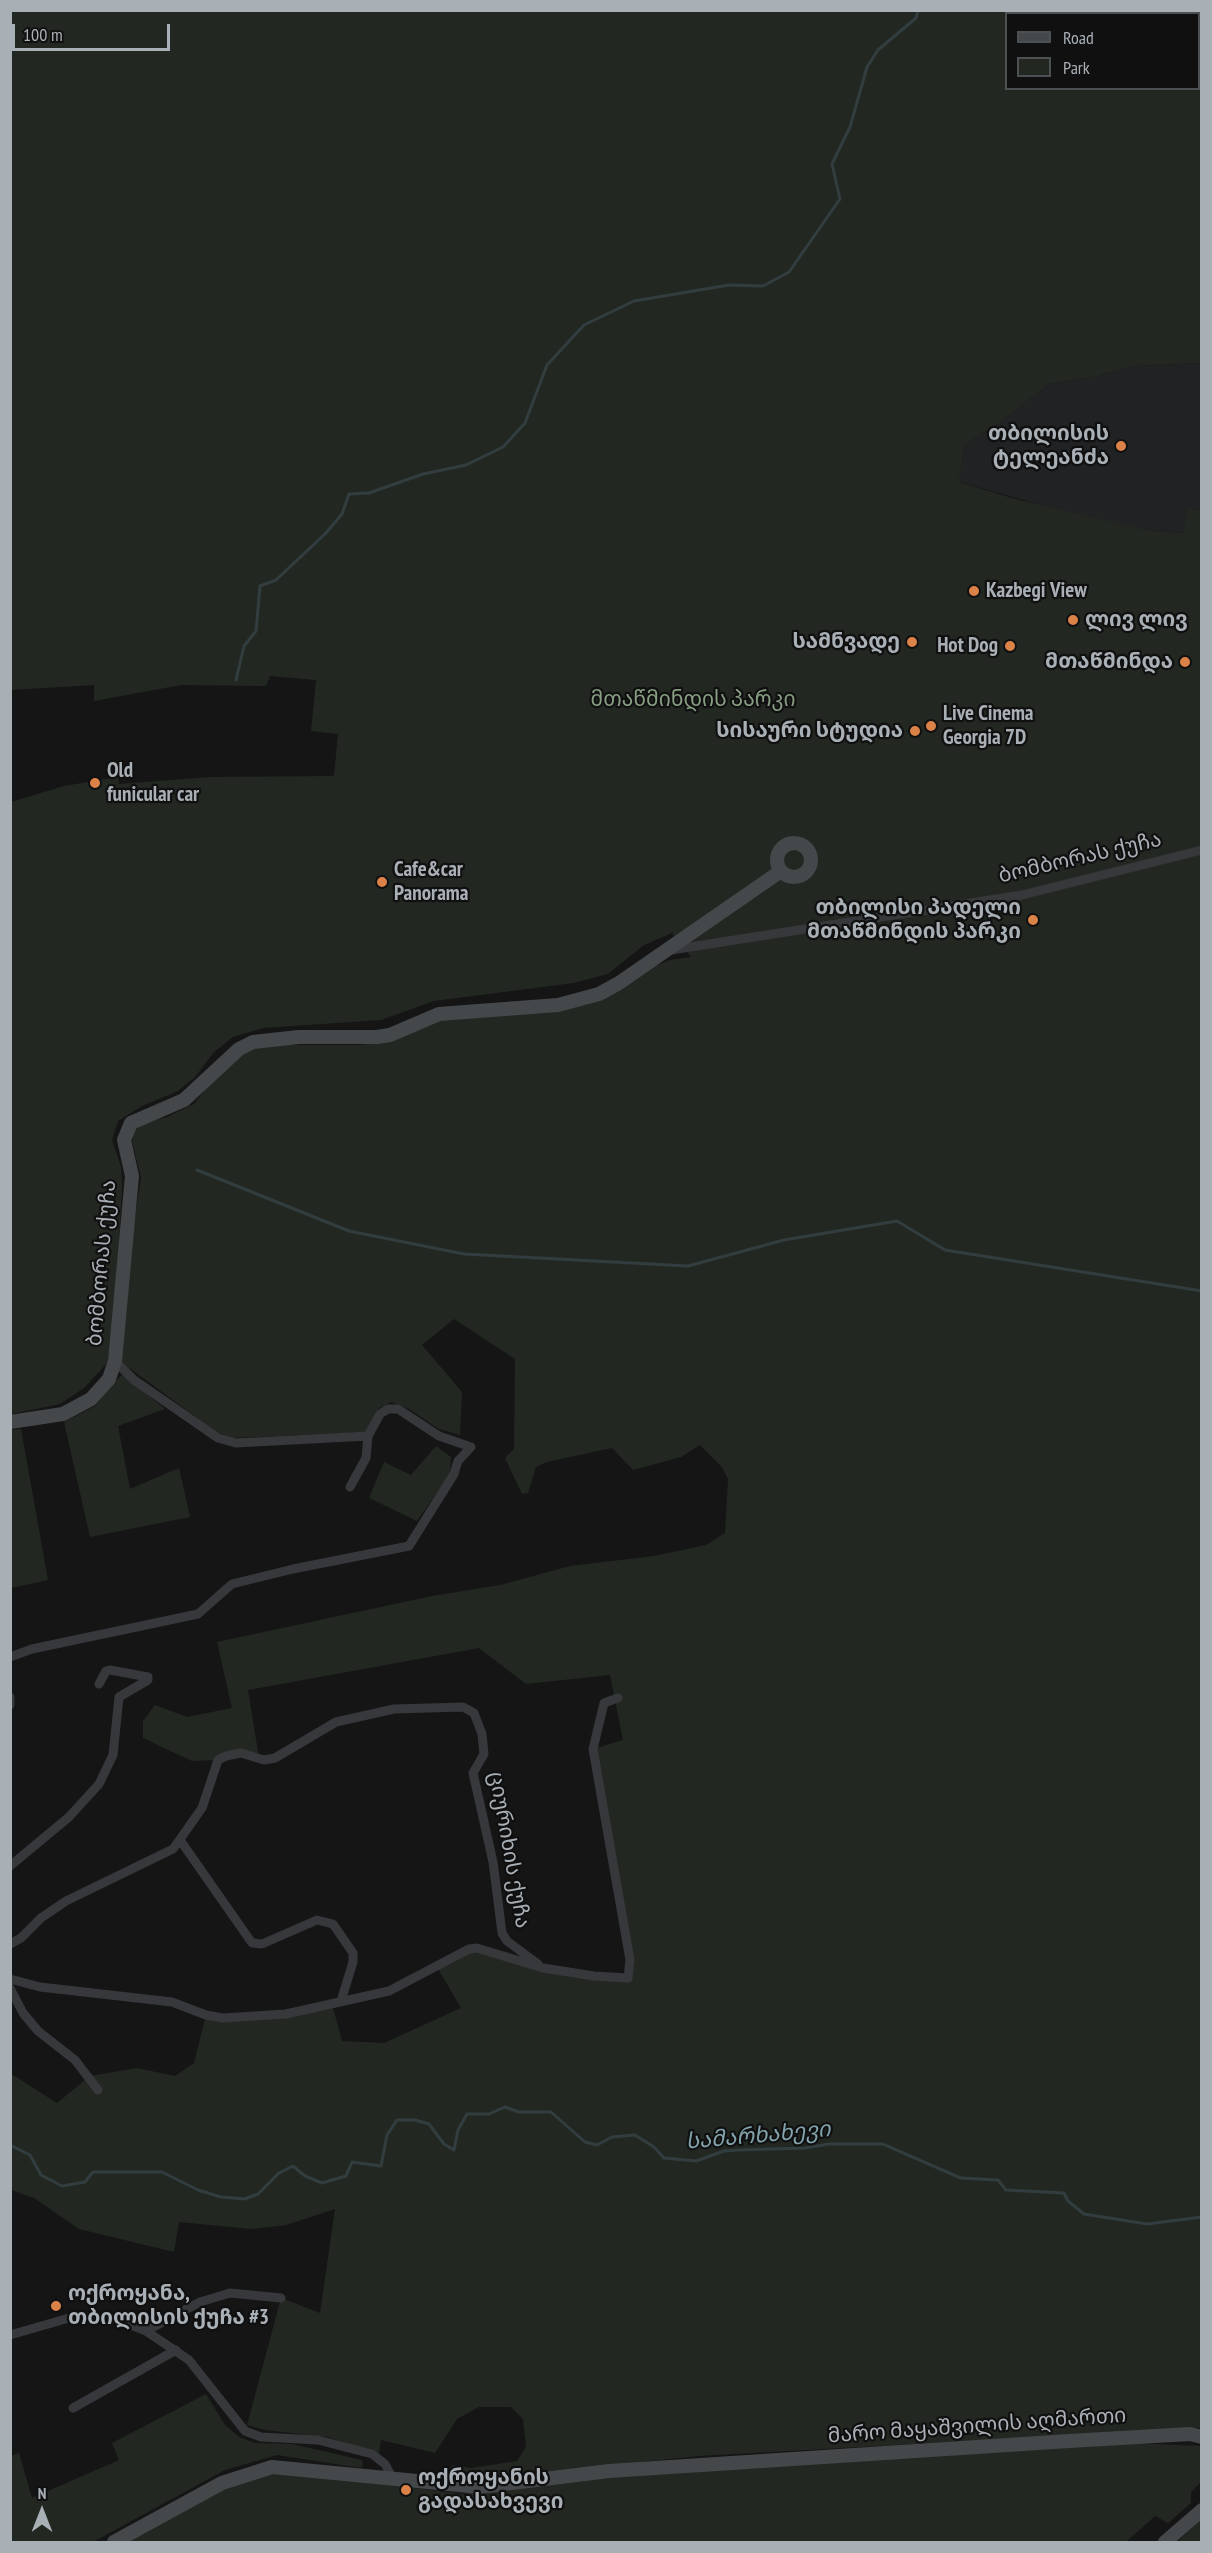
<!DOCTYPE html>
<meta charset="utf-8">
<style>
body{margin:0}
#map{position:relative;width:1212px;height:2553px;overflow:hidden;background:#151516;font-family:"PT Sans Narrow",sans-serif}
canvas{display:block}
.frame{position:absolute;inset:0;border:12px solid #a8afb5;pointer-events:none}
.legend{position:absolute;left:1005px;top:12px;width:195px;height:78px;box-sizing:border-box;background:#101011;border:2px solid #4d5053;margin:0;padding:8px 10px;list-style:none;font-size:18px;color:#a8afb5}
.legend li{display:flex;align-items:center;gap:12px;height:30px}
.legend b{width:30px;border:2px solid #4d5053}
.north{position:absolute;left:12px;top:2481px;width:60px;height:60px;-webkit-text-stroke:4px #101011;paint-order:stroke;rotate:0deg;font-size:16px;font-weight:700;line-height:24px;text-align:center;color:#a8afb5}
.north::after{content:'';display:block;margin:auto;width:21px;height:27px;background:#a8afb5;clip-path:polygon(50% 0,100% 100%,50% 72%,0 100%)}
.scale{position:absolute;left:12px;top:24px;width:158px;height:27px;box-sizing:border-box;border:3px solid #a8afb5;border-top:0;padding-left:8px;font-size:18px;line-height:21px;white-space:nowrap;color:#a8afb5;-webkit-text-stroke:4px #101011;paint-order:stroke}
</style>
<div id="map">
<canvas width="1212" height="2553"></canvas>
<div class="frame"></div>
<ul class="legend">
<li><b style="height:8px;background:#45484b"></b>Road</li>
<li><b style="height:16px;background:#222821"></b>Park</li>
</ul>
<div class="north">N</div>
<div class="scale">100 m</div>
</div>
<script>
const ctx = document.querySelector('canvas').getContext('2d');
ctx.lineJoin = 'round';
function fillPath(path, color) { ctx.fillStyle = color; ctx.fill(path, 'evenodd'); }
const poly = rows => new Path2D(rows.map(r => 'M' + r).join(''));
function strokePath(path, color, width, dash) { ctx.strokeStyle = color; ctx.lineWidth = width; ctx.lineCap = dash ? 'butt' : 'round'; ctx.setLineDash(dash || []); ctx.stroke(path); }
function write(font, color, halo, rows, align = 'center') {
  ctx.font = font + ' "PT Sans Narrow","Noto Sans Georgian",sans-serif'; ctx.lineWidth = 4.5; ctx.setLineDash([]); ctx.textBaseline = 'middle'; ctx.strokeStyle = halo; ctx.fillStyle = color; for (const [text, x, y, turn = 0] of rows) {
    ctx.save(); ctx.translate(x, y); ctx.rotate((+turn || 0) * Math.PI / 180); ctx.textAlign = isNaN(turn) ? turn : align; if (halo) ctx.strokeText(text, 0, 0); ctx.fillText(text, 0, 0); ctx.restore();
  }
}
const built = poly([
 [1201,363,1201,510,1188,508,1183,533,1151,531,1074,514,959,482,965,445,1002,421,1049,384,1094,377,1134,366]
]);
const green = poly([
 [11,11,1201,11,1201,363,1134,366,1094,377,1049,384,1002,421,965,445,959,482,1012,498,1151,531,1183,533,1188,508,1201,510,1201,2428,699,2456,475,2479,437,2479,453,2465,471,2468,517,2461,526,2447,523,2419,511,2407,479,2407,457,2419,435,2453,381,2440,379,2454,328,2437,265,2430,247,2425,281,2298,320,2313,335,2209,286,2225,251,2229,179,2222,174,2252,79,2229,34,2198,11,2190,10,2073,57,2103,90,2076,137,2068,175,2076,194,2063,206,2015,223,2018,332,2004,342,2041,384,2043,461,2008,437,1967,469,1949,543,1968,628,1978,630,1960,593,1749,623,1740,610,1675,526,1684,479,1648,248,1690,259,1758,246,1754,218,1760,192,1761,143,1738,143,1721,155,1705,187,1717,232,1708,217,1642,432,1596,500,1585,570,1566,654,1556,706,1545,725,1533,728,1479,722,1467,700,1445,681,1457,633,1470,612,1448,547,1462,536,1467,528,1493,522,1494,505,1458,514,1449,515,1359,454,1319,422,1345,462,1392,460,1435,439,1429,409,1409,391,1402,378,1409,366,1432,233,1438,216,1432,120,1361,126,1313,129,1258,141,1178,132,1141,135,1130,145,1122,167,1117,194,1104,214,1078,245,1052,264,1045,361,1045,386,1041,437,1019,544,1010,670,960,691,957,672,933,644,945,608,974,574,983,434,1001,381,1020,263,1028,233,1037,214,1052,195,1077,178,1091,142,1106,118,1121,112,1140,121,1167,122,1187,114,1332,107,1363,84,1388,60,1404,11,1414,11,802,64,786,118,777,119,784,211,777,334,776,338,734,311,731,316,680,270,676,266,686,181,685,94,701,94,685,11,690],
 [1006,14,1198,14,1198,88,1006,88],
 [122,1374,165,1409,118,1426,130,1489,179,1468,190,1517,90,1537,64,1422,95,1406],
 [21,1429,48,1580,11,1588,11,1430],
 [436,1446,451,1457,450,1474,417,1521,369,1498,384,1462,411,1475],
 [206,2394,225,2425,239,2437,255,2443,292,2444,362,2460,363,2465,361,2468,277,2455,225,2470,93,2542,11,2542,11,2456,19,2453,32,2498,119,2460,112,2443],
 [1131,2443,1201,2446,1201,2482,1191,2492,1191,2503,1168,2523,1155,2516,1126,2542,124,2542,222,2486,260,2474,280,2472,464,2494,544,2482,972,2450],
 [1201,2520,1201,2542,1177,2542]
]);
const stream = poly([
 [236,680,244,646,256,631,260,586,276,580,325,534,342,514,349,494,369,493,423,474,466,465,503,447,525,423,547,365,584,325,634,301,729,285,763,286,789,272,840,199,832,164,850,127,867,67,878,50,916,18,918,10],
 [197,1170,349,1231,464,1254,688,1266,784,1240,897,1221,945,1250,1202,1291],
 [10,2145,30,2155,41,2175,62,2186,85,2182,93,2172,162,2172,198,2190,221,2197,245,2199,258,2194,279,2173,293,2166,305,2176,322,2183,346,2176,352,2162,381,2166,387,2135,397,2120,415,2120,429,2124,444,2144,454,2150,458,2130,467,2114,489,2114,505,2107,519,2112,551,2112,585,2142,597,2145,612,2137,635,2135,654,2147,664,2158,696,2161,724,2151,738,2150,805,2148,829,2144,883,2144,961,2178,998,2180,1006,2190,1064,2193,1068,2201,1084,2214,1147,2224,1202,2217]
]);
const street = poly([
 [671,950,1022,895,1202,850],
 [115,1361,134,1380,218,1438,236,1443,368,1436],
 [350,1487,366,1458,368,1436,380,1414,388,1409,398,1409,439,1436,471,1447],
 [10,1657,32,1649,198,1614,232,1584,293,1569,409,1546,454,1474,458,1461,471,1447],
 [10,1697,10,1705],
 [180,1840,252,1943,262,1944,317,1920,333,1924,353,1953,353,1962,341,2001],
 [10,1866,69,1817,99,1784,113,1755,119,1697,148,1680,148,1677,110,1670,106,1671,99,1684],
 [10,1944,21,1938,41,1918,66,1901,173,1849,202,1808,218,1760,226,1756,241,1753,264,1760,275,1758,336,1722,394,1709,463,1707,474,1713,482,1734,484,1754,473,1773,493,1862,502,1933,507,1941,538,1964],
 [10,1979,40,1987,172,2002,206,2015,223,2018,286,2014,389,1991,469,1949,477,1948,543,1968,594,1976,628,1978,630,1960,593,1749,604,1703,618,1698],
 [10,1988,23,2013,38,2031,75,2060,98,2090],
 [146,2331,200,2302,230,2293,281,2298],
 [10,2335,76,2316,116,2319,146,2331,189,2360,245,2431,261,2437,318,2440,372,2454,385,2464,394,2481],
 [73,2408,176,2350]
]);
const secondary = poly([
 '777 860a17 17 0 1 1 34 0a17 17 0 1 1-34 0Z',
 [10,1422,63,1414,91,1399,109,1379,115,1361,132,1176,124,1140,131,1123,184,1100,239,1049,253,1042,299,1037,377,1037,390,1035,439,1014,558,1005,599,994,619,983,781,871],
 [114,2542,222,2483,272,2467,479,2487,609,2471,1069,2441,1190,2434,1202,2437],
 [1165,2542,1202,2510]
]);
const markers = [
 [1121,446,6,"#db8248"],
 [974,591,6,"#db8248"],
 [1073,620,6,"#db8248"],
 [912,642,6,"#db8248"],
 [1010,646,6,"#db8248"],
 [1185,662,6,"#db8248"],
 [931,726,6,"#db8248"],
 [915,731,6,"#db8248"],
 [95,783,6,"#db8248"],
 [382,882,6,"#db8248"],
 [1033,920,6,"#db8248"],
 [56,2306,6,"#db8248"],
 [406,2490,6,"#db8248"]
];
const poiNames = [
 ["თბილისის",1109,434,"right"],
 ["ტელეანძა",1109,458,"right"],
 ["Kazbegi View",986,591],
 ["ლივ ლივ",1085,620],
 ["სამნვადე",900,642,"right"],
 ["Hot Dog",998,646,"right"],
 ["მთაწმინდა",1173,662,"right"],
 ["Live Cinema",943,714],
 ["Georgia 7D",943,738],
 ["სისაური სტუდია",903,731,"right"],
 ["Old",107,771],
 ["funicular car",107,795],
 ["Cafe&car",394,870],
 ["Panorama",394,894],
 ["თბილისი პადელი",1021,908,"right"],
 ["მთაწმინდის პარკი",1021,932,"right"],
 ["ოქროყანა,",68,2294],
 ["თბილისის ქუჩა #3",68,2318],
 ["ოქროყანის",418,2478],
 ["გადასახვევი",418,2502]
];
const parkNames = [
 ["მთაწმინდის პარკი",693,700]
];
const streetNames = [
 ["ბომბორას ქუჩა",1080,858,-13],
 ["ბომბორას ქუჩა",102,1263,-85],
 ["ციურიხის ქუჩა",509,1850,80],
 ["მარო მაყაშვილის აღმართი",977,2426,-4]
];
const waterNames = [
 ["სამარხახევი",758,2136,-5]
];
fillPath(built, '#212223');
fillPath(green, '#222821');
strokePath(stream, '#323d3f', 3);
strokePath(street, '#36383b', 9);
strokePath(secondary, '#45484b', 14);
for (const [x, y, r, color] of markers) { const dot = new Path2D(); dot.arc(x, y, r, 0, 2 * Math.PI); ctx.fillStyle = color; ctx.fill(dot); strokePath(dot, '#101011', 2); }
write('bold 21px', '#a8afb5', '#101011', poiNames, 'left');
write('21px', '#879e82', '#101011', parkNames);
write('21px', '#a8afb5', '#101011', streetNames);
write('italic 22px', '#83a4ac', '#101011', waterNames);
</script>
